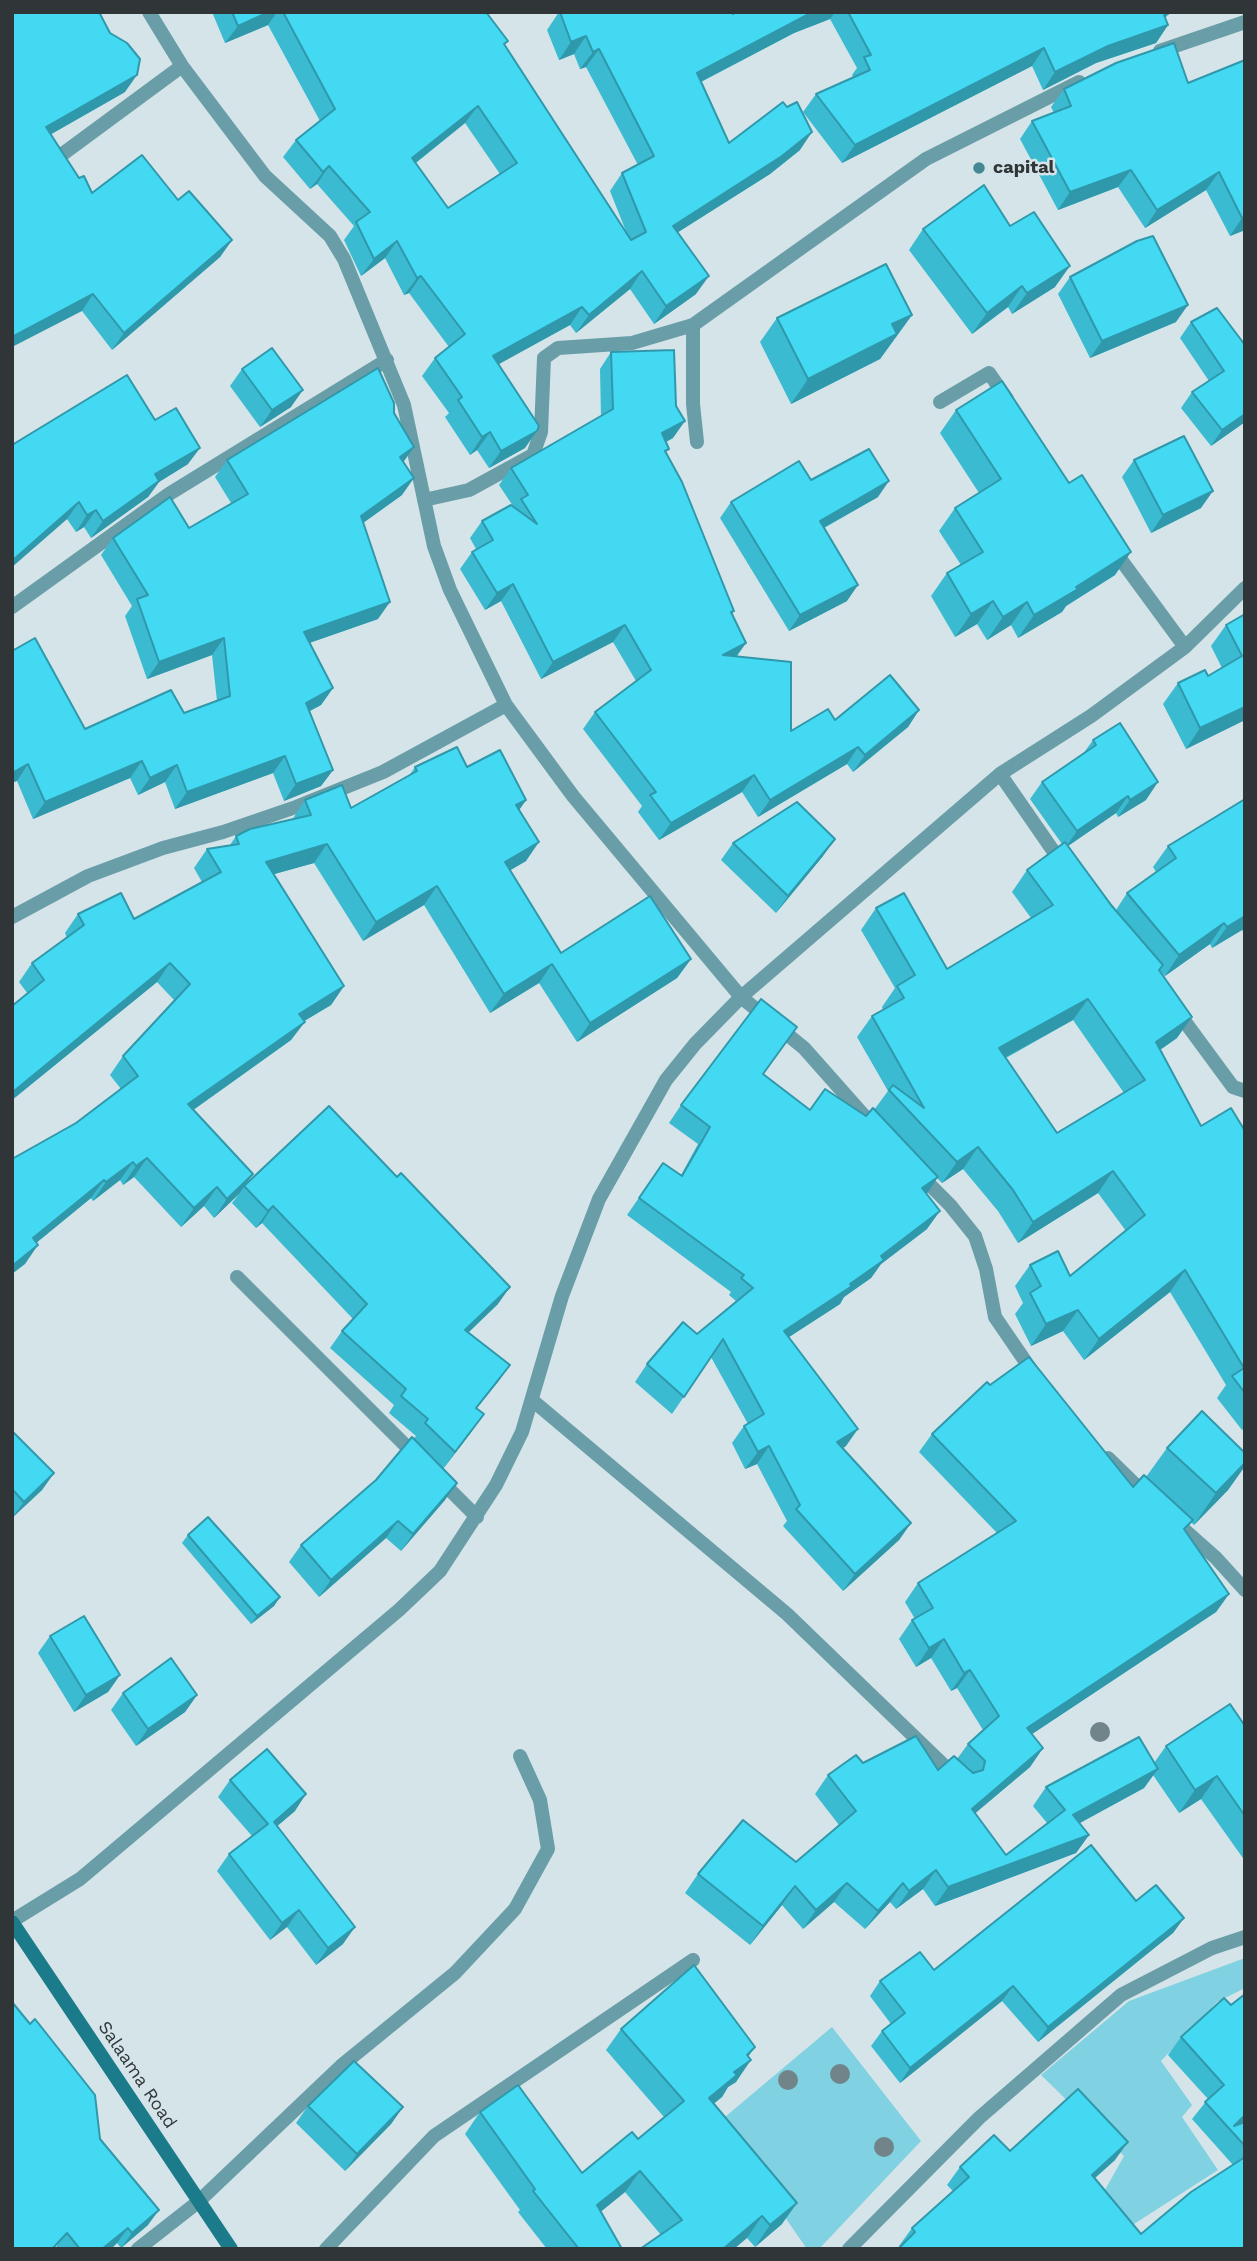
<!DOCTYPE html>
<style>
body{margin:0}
#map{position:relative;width:1257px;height:2261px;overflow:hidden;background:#d4e4e8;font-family:"Work Sans",sans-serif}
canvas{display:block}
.frame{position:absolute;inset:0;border:14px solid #303638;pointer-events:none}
</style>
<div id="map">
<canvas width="1257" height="2261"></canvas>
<div class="frame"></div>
</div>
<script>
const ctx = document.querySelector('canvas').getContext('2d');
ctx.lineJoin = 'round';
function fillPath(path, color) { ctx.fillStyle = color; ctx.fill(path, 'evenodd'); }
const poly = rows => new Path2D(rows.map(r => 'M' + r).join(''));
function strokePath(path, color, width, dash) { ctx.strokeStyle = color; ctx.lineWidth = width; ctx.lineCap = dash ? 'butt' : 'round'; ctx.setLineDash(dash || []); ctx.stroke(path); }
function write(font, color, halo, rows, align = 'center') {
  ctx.font = font + ' "Work Sans",sans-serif'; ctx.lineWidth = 5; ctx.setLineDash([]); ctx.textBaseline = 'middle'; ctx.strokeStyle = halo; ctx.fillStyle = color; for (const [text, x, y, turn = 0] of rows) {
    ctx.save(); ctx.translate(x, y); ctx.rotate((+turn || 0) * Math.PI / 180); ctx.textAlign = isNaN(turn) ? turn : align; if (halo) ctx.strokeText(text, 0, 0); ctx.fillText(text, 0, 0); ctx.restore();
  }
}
const green = poly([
 [1245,1958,1245,1988,1217,2002,1161,2061,1192,2105,1182,2117,1218,2170,1134,2224,1101,2197,1124,2156,1041,2075,1129,2001],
 [832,2027,921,2141,819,2249,807,2249,719,2122]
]);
const lane = poly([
 [138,2249,198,2202,341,2066,455,1973,515,1909,548,1849,540,1800,520,1756]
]);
const street = poly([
 [149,12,182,66,265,176,330,236,344,259,404,405,434,546,450,590,506,705,573,796,741,997,804,1048,874,1127],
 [1160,51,1245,22],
 [64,153,182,66],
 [693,325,693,404,697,442],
 [940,402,989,373,1007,399],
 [424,500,469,490,533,455,541,432,544,358,558,348,632,343,693,325,926,159,1079,82],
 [1113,549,1185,647],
 [12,607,169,494,387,360],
 [1000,774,1063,865],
 [12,917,88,876,163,848,223,832,296,807,383,772,506,705],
 [1177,1011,1233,1087,1245,1091],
 [920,1175,950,1205,975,1236,986,1269,995,1317,1034,1374],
 [237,1277,419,1459],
 [532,1400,787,1614,957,1778],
 [1108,1458,1148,1497],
 [438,1478,477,1517],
 [1171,1518,1216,1558,1245,1590],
 [12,1921,80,1879,399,1610,440,1571,496,1485,522,1432,562,1296,599,1199,666,1080,695,1044,741,997,1000,774,1091,716,1185,647,1245,588],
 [326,2249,434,2136,693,1960],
 [849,2249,979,2118,1121,1995,1212,1948,1245,1937]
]);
const secondary = poly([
 [12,1922,231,2249]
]);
const trees = [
 [1100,1732],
 [840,2074],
 [788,2080],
 [884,2147]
];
const wall = poly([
 [12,12,125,92,51,134,79,178,92,193,178,200,232,240,220,257,112,350,82,311],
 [212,12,486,12,505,46,627,234,610,191,622,173,638,165,586,67,580,69,574,54,559,60,547,30,559,12,733,14,736,12,1167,12,1168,14,1165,18,1168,25,1156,43,1096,63,1043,90,1032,66,842,163,803,112,816,94,853,77,852,75,857,68,830,19,794,33,701,82,729,143,800,150,770,174,678,232,696,294,654,324,630,289,576,333,570,325,498,364,525,448,489,468,477,450,470,455,445,417,449,413,422,376,435,358,449,347,409,293,404,295,385,258,361,276,344,240,354,226,317,184,310,189,283,157,296,140,320,121,268,25,225,43],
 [465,123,500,174,448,208,416,163],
 [1245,60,1245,230,1230,236,1206,190,1145,228,1118,187,1058,210,1020,139,1032,121,1054,113,1051,107,1064,89,1188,83],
 [1010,226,1055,287,1012,314,1008,307,972,334,909,250,923,229],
 [1070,277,1176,322,1090,358,1058,294],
 [912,315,880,359,791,404,760,342,777,318],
 [1191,322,1245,345,1245,422,1211,446,1181,408,1192,392,1209,381,1180,338],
 [611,352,673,438,666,442,666,453,734,611,732,614,746,643,737,656,791,731,835,720,919,710,908,727,853,772,847,764,758,817,742,792,659,840,638,812,642,806,583,729,595,712,636,681,613,642,541,679,501,601,485,610,460,569,472,552,476,549,470,538,482,521,513,506,499,485,511,468,601,416,600,369],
 [242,369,291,407,260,427,230,386],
 [956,410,1115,575,1066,606,1062,612,1018,638,1011,625,987,640,977,624,955,637,931,596,947,573,961,565,939,531,955,508,979,493,940,433],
 [394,413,414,447,403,462,402,495,363,523,378,619,309,643,333,688,321,705,310,711,333,770,321,786,284,801,273,773,175,809,165,782,138,795,130,778,33,819,17,781,12,651,85,729,184,713,217,701,212,655,147,679,125,616,132,606,101,555,113,538,189,528,231,503,215,477,227,460],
 [155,420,188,464,159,482,148,497,91,538,84,527,76,532,67,519,12,567,12,445],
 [1134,460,1201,508,1151,533,1122,477],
 [811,480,878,497,824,528,847,601,789,631,720,518,731,502],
 [1245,614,1245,720,1186,749,1163,704,1178,683,1208,676,1222,668,1211,646,1226,625],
 [1093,740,1146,800,1118,817,1116,813,1068,846,1116,910,1127,893,1156,872,1153,867,1168,846,1245,799,1245,935,1242,930,1212,948,1210,944,1165,976,1160,971,1177,1038,1160,1050,1201,1126,1245,1131,1245,1428,1242,1430,1217,1398,1226,1385,1170,1292,1084,1360,1063,1331,1031,1346,1015,1314,1023,1303,1015,1286,1030,1265,1070,1276,1126,1231,1098,1193,1018,1243,998,1211,963,1169,942,1183,937,1178,926,1194,927,1229,881,1264,871,1278,844,1297,840,1304,789,1337,846,1446,842,1448,911,1523,899,1540,843,1591,783,1526,787,1521,757,1464,745,1469,732,1443,744,1426,748,1424,711,1357,672,1414,635,1382,647,1364,697,1334,736,1301,729,1295,731,1292,627,1215,663,1163,681,1175,698,1144,669,1123,681,1105,763,1074,810,1110,866,1116,874,1110,888,1091,857,1037,872,1016,883,1010,882,1007,895,988,861,930,876,908,947,969,1031,918,1012,892,1027,870,1062,844,1030,799,1042,782,1083,754],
 [1073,1020,1124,1093,1057,1133,1006,1058],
 [415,767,467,767,526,800,519,810,526,861,510,870,561,953,691,959,677,978,577,1042,539,983,490,1013,424,905,363,941,314,863,274,874,344,986,331,1005,304,1021,291,1040,193,1110,245,1186,498,1304,468,1333,510,1365,477,1408,472,1431,443,1469,445,1500,401,1551,386,1538,319,1597,289,1562,301,1545,376,1480,416,1436,389,1413,394,1405,330,1348,342,1331,353,1319,262,1223,256,1228,232,1203,239,1194,214,1218,204,1206,181,1227,134,1177,123,1185,120,1180,93,1201,91,1198,36,1243,25,1264,76,1123,121,1089,110,1075,123,1056,174,1000,157,982,12,1100,12,1006,28,994,19,982,32,963,67,938,65,933,78,914,134,919,202,882,194,868,207,849,230,845,236,836,292,820,305,800,351,808,409,776],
 [733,843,823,856,776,913,721,860],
 [990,1385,1133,1487,1146,1477,1167,1448,1245,1453,1245,1466,1228,1490,1194,1525,1191,1522,1185,1531,1229,1594,1216,1612,1032,1734,1043,1748,1030,1767,975,1813,1006,1855,1047,1823,1033,1806,1046,1787,1154,1763,1166,1746,1245,1726,1245,1861,1201,1799,1179,1813,1153,1775,1144,1788,1079,1823,1089,1835,1076,1853,935,1906,923,1889,896,1909,890,1902,865,1929,834,1902,803,1929,782,1905,750,1945,685,1893,698,1874,796,1862,839,1825,815,1794,828,1775,863,1763,938,1770,957,1759,968,1744,983,1730,957,1688,951,1691,931,1658,916,1667,899,1639,912,1620,915,1619,905,1602,918,1583,997,1533,919,1452,932,1434],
 [12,1431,54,1473,42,1490,12,1518],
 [188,1535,280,1597,274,1606,251,1624,182,1543],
 [50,1636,120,1675,108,1692,74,1712,38,1653],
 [123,1693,197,1695,185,1712,136,1746,111,1710],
 [230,1780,295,1811,277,1826,343,1944,316,1965,287,1927,270,1940,217,1871,229,1854,252,1836,218,1797],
 [1136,1901,1184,1918,1173,1933,1038,2042,1002,2001,900,2083,871,2046,882,2031,891,2024,870,1996,880,1981,934,1970],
 [1245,1994,1245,2120,1242,2123,1245,2122,1245,2249,900,2247,899,2246,912,2228,953,2191,947,2185,960,2167,1010,2151,1115,2160,1095,2178,1141,2234,1233,2165,1192,2119,1208,2099,1168,2055,1181,2037,1231,2005],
 [621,2029,755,2047,748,2056,736,2082,728,2087,722,2097,714,2103,782,2224,755,2247,747,2238,661,2235,625,2192,600,2212,622,2249,547,2249,518,2212,520,2210,465,2134,480,2112,582,2173,638,2139,664,2117,606,2050],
 [308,2106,403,2107,391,2124,345,2171,296,2123],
 [100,2139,148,2225,121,2248,117,2243,111,2249,57,2249,56,2248]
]);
const shadedWall = poly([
 [269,12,277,12,268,25,225,43,238,26],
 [814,12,835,12,830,19,794,33,685,90,697,73,807,15],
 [1168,14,1158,29,1168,25,1156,43,1096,63,1043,90,1055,72],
 [586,36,574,54,559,60,571,42],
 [1044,48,1032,66,842,163,855,145],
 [599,49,586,67,580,69,593,52],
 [137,75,125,92,34,144,46,127],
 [478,106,465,123,400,175,412,158],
 [812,132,800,150,770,174,661,243,673,226],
 [329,166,317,184,310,189,323,172],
 [1131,170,1118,187,1058,210,1070,192],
 [1219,172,1206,190,1145,228,1157,210],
 [1245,217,1245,230,1230,236,1242,218],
 [232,240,220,257,112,350,124,333],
 [397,241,385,258,361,276,374,259],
 [1070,266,1055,287,1012,314,1027,293],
 [642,271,630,289,576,333,589,315],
 [421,276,409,293,404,295,417,278],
 [709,276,696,294,654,324,666,306],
 [1022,286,1008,307,972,334,987,313],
 [93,294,82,311,12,347,12,337],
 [1188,305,1176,322,1090,358,1102,341],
 [582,307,570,325,481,374,493,356],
 [912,315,880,359,791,404,808,379,892,324],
 [303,390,291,407,260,427,272,410],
 [1245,414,1245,422,1211,446,1222,430],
 [685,421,673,438,650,450,662,433],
 [537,431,525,448,489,468,501,451],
 [490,432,477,450,470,455,482,437],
 [414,447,402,464,400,457],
 [200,448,188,464,159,482,148,497,91,538,103,521,155,474],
 [414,478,402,495,349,533,361,516],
 [889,481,878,497,809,536,820,521],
 [1213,491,1201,508,1151,533,1163,515],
 [79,502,67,519,12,567,12,561],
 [96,510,84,527,76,532,87,515],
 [1131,552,1115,575,1066,606,1062,612,1018,638,1034,615],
 [513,584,501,601,485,610,497,593],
 [858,585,847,601,789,631,800,615],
 [993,601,977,624,955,637,971,614],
 [390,602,378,619,292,649,304,632],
 [1027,602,1011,625,987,640,1003,617],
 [625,625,613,642,541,679,553,662],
 [224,638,212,655,147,679,159,662],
 [746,643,734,659,723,655],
 [333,688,321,705,294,719,306,703],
 [1245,707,1245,720,1186,749,1200,728],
 [919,710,908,727,853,772,865,755],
 [858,747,847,764,758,817,770,800],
 [285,756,273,773,175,809,187,792],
 [142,761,130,778,33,819,45,802],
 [28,764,17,781,12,783,12,773],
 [177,765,165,782,138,795,150,778],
 [333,770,321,786,284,801,296,784],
 [754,775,742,792,659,840,671,823],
 [1158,782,1146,800,1118,817,1130,800],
 [1128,796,1116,813,1065,848,1077,831],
 [526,800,513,819,516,805],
 [835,839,823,856,776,913,788,896],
 [539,842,526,861,492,881,505,862],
 [327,844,314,863,253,880,266,862],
 [437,886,424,905,363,941,376,922],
 [1245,916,1245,926,1242,930,1212,948,1227,927],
 [1224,923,1210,944,1165,976,1179,955],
 [691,959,677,978,577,1042,590,1023],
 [170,963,157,982,12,1100,12,1094,14,1091],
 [552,964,539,983,490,1013,504,994],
 [344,986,331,1005,286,1032,299,1014],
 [1088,999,1073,1020,984,1069,999,1048],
 [1192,1017,1177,1038,1141,1063,1156,1042],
 [305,1022,291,1040,175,1123,188,1104],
 [978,1147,963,1169,942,1183,957,1162],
 [147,1158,134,1177,123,1185,136,1166],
 [133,1162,120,1180,93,1201,106,1182],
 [1113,1171,1098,1193,1018,1243,1033,1222],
 [253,1174,239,1194,214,1218,227,1199],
 [938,1177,926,1195,922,1188],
 [104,1180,91,1198,19,1257,33,1238],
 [217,1187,204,1206,181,1227,194,1208],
 [273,1206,262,1223,256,1228,268,1211],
 [940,1211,927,1229,881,1264,871,1278,844,1297,840,1304,772,1348,784,1331,850,1284,881,1256],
 [38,1245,25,1264,12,1274,12,1266],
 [1185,1270,1170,1292,1084,1360,1099,1339],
 [510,1287,498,1304,453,1347,465,1330],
 [1078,1310,1063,1331,1031,1346,1046,1324],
 [510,1365,498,1382,464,1424,476,1408],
 [484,1414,472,1431,443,1469,455,1452],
 [858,1429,846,1446,825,1460,837,1442],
 [769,1446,757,1464,745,1469,758,1452],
 [1245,1463,1245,1466,1228,1490,1194,1525,1216,1493],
 [54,1473,42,1490,12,1518,24,1502],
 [457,1483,445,1500,401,1551,413,1534],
 [398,1521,386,1538,319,1597,331,1580],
 [911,1523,899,1540,843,1591,855,1574],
 [1229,1594,1216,1612,1014,1746,1027,1728],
 [280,1597,274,1606,251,1624,257,1616],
 [944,1639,931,1658,916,1667,929,1648],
 [970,1670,957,1688,951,1691,964,1673],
 [120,1675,108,1692,74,1712,86,1695],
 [197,1695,185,1712,136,1746,148,1729],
 [1043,1748,1030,1767,959,1827,972,1809],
 [1158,1769,1144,1788,1060,1834,1073,1815],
 [1217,1776,1201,1799,1179,1813,1195,1790],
 [306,1794,295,1811,262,1839,274,1822],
 [1089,1835,1076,1853,935,1906,948,1887],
 [936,1870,923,1889,896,1909,909,1891],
 [847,1883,834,1902,803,1929,816,1910],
 [903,1883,890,1902,865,1929,878,1911],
 [795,1886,782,1905,750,1945,763,1926],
 [299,1910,287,1927,270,1940,282,1923],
 [1184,1918,1173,1933,1038,2042,1048,2027],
 [355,1927,343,1944,316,1965,328,1948],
 [1013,1986,1002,2001,900,2083,910,2068],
 [755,2047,740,2068,751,2060,736,2082,728,2087,722,2097,694,2120,709,2098],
 [403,2107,391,2124,345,2171,357,2154],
 [1245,2115,1245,2120,1233,2133,1234,2126],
 [1128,2142,1115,2160,1079,2192,1092,2175],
 [640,2171,625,2192,582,2227,597,2205],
 [797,2203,782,2224,755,2247,770,2225],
 [159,2210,148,2225,121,2248,132,2233],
 [762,2216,747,2238,734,2249,723,2249],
 [128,2228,117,2243,111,2249,102,2249]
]);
const building = poly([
 [12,12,99,12,110,33,127,43,140,59,137,75,46,127,79,178,84,176,92,193,142,155,178,200,189,191,232,240,124,333,93,294,12,337,12,12],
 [232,12,269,12,238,26,232,12],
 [283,12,486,12,508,41,504,44,631,240,646,232,622,173,654,156,599,49,593,52,586,36,571,42,560,12,732,12,733,14,736,12,814,12,807,15,697,73,729,143,783,102,787,107,797,102,812,132,782,156,673,226,709,276,666,306,642,271,589,315,582,307,493,356,539,426,537,431,501,451,490,432,482,437,458,400,462,397,435,358,465,334,421,276,417,278,397,241,374,259,356,222,370,212,329,166,323,172,296,140,335,109,283,12],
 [478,106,517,163,448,208,412,158,478,106],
 [848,12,1167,12,1168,14,1164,15,1168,25,1108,46,1055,72,1044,48,855,145,816,94,870,70,864,57,871,55,848,12],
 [1174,43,1188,83,1245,60,1245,217,1242,218,1219,172,1157,210,1131,170,1070,192,1032,121,1071,106,1064,89,1116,63,1174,43],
 [984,185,1010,226,1034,212,1070,266,1027,293,1022,286,987,313,923,229,984,185],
 [1153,236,1188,305,1102,341,1070,277,1137,241,1153,236],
 [886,264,912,315,892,324,897,334,808,379,777,318,886,264],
 [1217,308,1245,345,1245,414,1222,430,1192,392,1224,371,1191,322,1217,308],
 [272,348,303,390,272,410,242,369,272,348],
 [674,350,676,406,685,421,662,433,669,449,665,451,682,482,734,611,731,612,746,643,723,655,791,662,791,731,828,709,835,720,890,675,919,710,865,755,858,747,770,800,754,775,671,823,650,795,656,792,595,712,651,670,625,625,553,662,513,584,497,593,472,552,493,540,482,521,511,505,537,524,521,499,528,495,511,468,613,409,611,352,674,350],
 [378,368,394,403,394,413,414,447,400,457,414,478,361,516,390,602,304,632,333,688,306,703,333,770,296,784,285,756,187,792,177,765,150,778,142,761,45,802,28,764,12,773,12,651,35,638,85,729,171,690,184,713,230,696,224,638,159,662,137,599,148,595,113,538,170,497,189,528,248,494,227,460,378,368],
 [127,375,155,420,176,408,200,448,155,474,159,481,103,521,96,510,87,515,79,502,13,560,15,563,12,565,12,445,127,375],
 [1002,381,1069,483,1082,475,1131,552,1076,587,1078,589,1034,615,1027,602,1003,617,993,601,971,614,947,573,983,552,955,508,1001,479,956,410,1002,381],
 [1184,436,1213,491,1163,515,1134,460,1184,436],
 [869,449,889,481,820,521,858,585,800,615,731,502,799,461,811,480,869,449],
 [1245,614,1245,707,1200,728,1178,683,1205,670,1208,676,1242,656,1226,625,1245,614],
 [1120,723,1158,782,1130,800,1128,796,1077,831,1042,782,1096,745,1093,740,1120,723],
 [457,747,467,767,500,750,526,800,516,805,539,842,505,862,561,953,650,896,691,959,590,1023,552,964,504,994,437,886,376,922,327,844,266,862,344,986,299,1014,305,1022,188,1104,253,1174,227,1199,217,1187,194,1208,147,1158,136,1166,133,1162,106,1182,104,1180,33,1238,38,1245,12,1266,12,1159,76,1123,138,1076,123,1056,190,984,170,963,14,1091,12,1089,12,1006,44,980,32,963,84,925,78,914,121,893,134,919,221,872,207,849,239,844,236,836,250,829,311,815,305,800,342,785,351,808,417,771,415,767,457,747],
 [1245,799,1245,916,1227,927,1224,923,1179,955,1127,893,1176,858,1168,846,1245,799],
 [797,802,835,839,788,896,733,843,797,802],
 [1065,842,1111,905,1163,965,1159,970,1192,1017,1156,1042,1201,1126,1231,1108,1245,1131,1245,1393,1232,1376,1244,1368,1185,1270,1099,1339,1078,1310,1046,1324,1030,1293,1041,1286,1030,1265,1058,1251,1070,1276,1145,1215,1113,1171,1033,1222,1013,1190,978,1147,957,1162,889,1090,893,1085,924,1108,872,1016,904,998,897,986,915,975,876,908,904,893,947,969,1053,905,1027,870,1065,842],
 [1088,999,1145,1080,1057,1133,999,1048,1088,999],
 [761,999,797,1027,763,1074,810,1110,825,1089,866,1116,873,1108,938,1177,922,1188,940,1211,881,1256,884,1260,850,1284,852,1286,784,1331,858,1429,837,1442,911,1523,855,1574,796,1509,800,1505,769,1446,758,1452,744,1426,764,1414,723,1339,684,1397,647,1364,683,1322,697,1334,753,1288,741,1278,744,1275,639,1198,663,1163,682,1176,710,1127,681,1105,761,999],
 [329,1106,397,1177,401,1173,510,1287,465,1330,510,1365,476,1408,484,1414,455,1452,425,1423,428,1419,401,1396,406,1389,342,1331,367,1304,273,1206,268,1211,244,1186,329,1106],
 [1029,1357,1133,1487,1144,1475,1193,1520,1184,1529,1229,1594,1027,1728,1043,1748,972,1809,1006,1855,1065,1810,1046,1787,1139,1737,1158,1769,1073,1815,1089,1835,948,1887,936,1870,909,1891,903,1883,878,1911,847,1883,816,1910,795,1886,763,1926,698,1874,743,1820,796,1862,856,1811,828,1775,856,1755,863,1763,916,1736,938,1770,954,1756,973,1773,983,1770,985,1761,968,1744,999,1716,970,1670,964,1673,944,1639,929,1648,912,1620,933,1608,918,1583,1016,1521,932,1434,987,1382,990,1385,1029,1357],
 [1202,1411,1245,1453,1245,1463,1216,1493,1167,1448,1202,1411],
 [12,1431,54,1473,24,1502,12,1489,12,1431],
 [412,1437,457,1483,413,1534,398,1521,331,1580,301,1545,376,1480,412,1437],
 [208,1517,280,1597,257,1616,188,1535,208,1517],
 [84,1616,120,1675,86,1695,50,1636,84,1616],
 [171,1658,197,1695,148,1729,123,1693,171,1658],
 [1230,1704,1245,1726,1245,1816,1217,1776,1195,1790,1166,1746,1230,1704],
 [267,1749,306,1794,274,1822,355,1927,328,1948,299,1910,282,1923,229,1854,268,1824,230,1780,267,1749],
 [1091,1845,1136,1901,1156,1885,1184,1918,1048,2027,1013,1986,910,2068,882,2031,905,2013,880,1981,920,1952,934,1970,1091,1845],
 [694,1965,755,2047,747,2055,751,2060,734,2072,737,2075,709,2098,797,2203,770,2225,762,2216,723,2249,640,2249,682,2220,640,2171,597,2205,622,2249,579,2249,533,2191,535,2189,480,2112,518,2085,582,2173,632,2132,638,2139,684,2101,621,2029,694,1965],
 [1245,1994,1245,2115,1234,2126,1245,2122,1245,2146,1205,2102,1224,2085,1181,2037,1224,1998,1231,2005,1245,1994],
 [12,2002,30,2024,35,2019,95,2095,100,2139,159,2210,132,2233,128,2228,102,2249,80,2249,67,2233,52,2249,12,2249,12,2002],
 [354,2061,403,2107,357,2154,308,2106,354,2061],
 [1078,2089,1128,2142,1092,2175,1141,2234,1191,2192,1245,2157,1245,2249,898,2249,915,2232,912,2228,969,2177,960,2167,994,2135,1010,2151,1078,2089]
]);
const markers = [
 [979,168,7,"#438895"]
];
const poiNames = [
 ["capital",993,168]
];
const streetNames = [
 ["Salaama Road",137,2075,56]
];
fillPath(green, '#80d1e1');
strokePath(lane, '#699da7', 14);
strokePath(street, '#699da7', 14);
strokePath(secondary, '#1b7b8b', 14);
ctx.fillStyle = '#708489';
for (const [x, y] of trees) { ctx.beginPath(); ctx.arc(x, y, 10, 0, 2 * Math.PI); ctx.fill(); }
fillPath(wall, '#3abbd1');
fillPath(shadedWall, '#2f98aa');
fillPath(building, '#43d9f3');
strokePath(building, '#2f98aa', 2);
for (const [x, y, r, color] of markers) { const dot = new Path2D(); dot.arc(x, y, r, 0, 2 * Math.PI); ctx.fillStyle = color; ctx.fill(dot); strokePath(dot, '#d4e4e8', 2.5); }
write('bold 18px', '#303638', '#d4e4e8', poiNames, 'left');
write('18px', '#303638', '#d4e4e8', streetNames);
</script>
